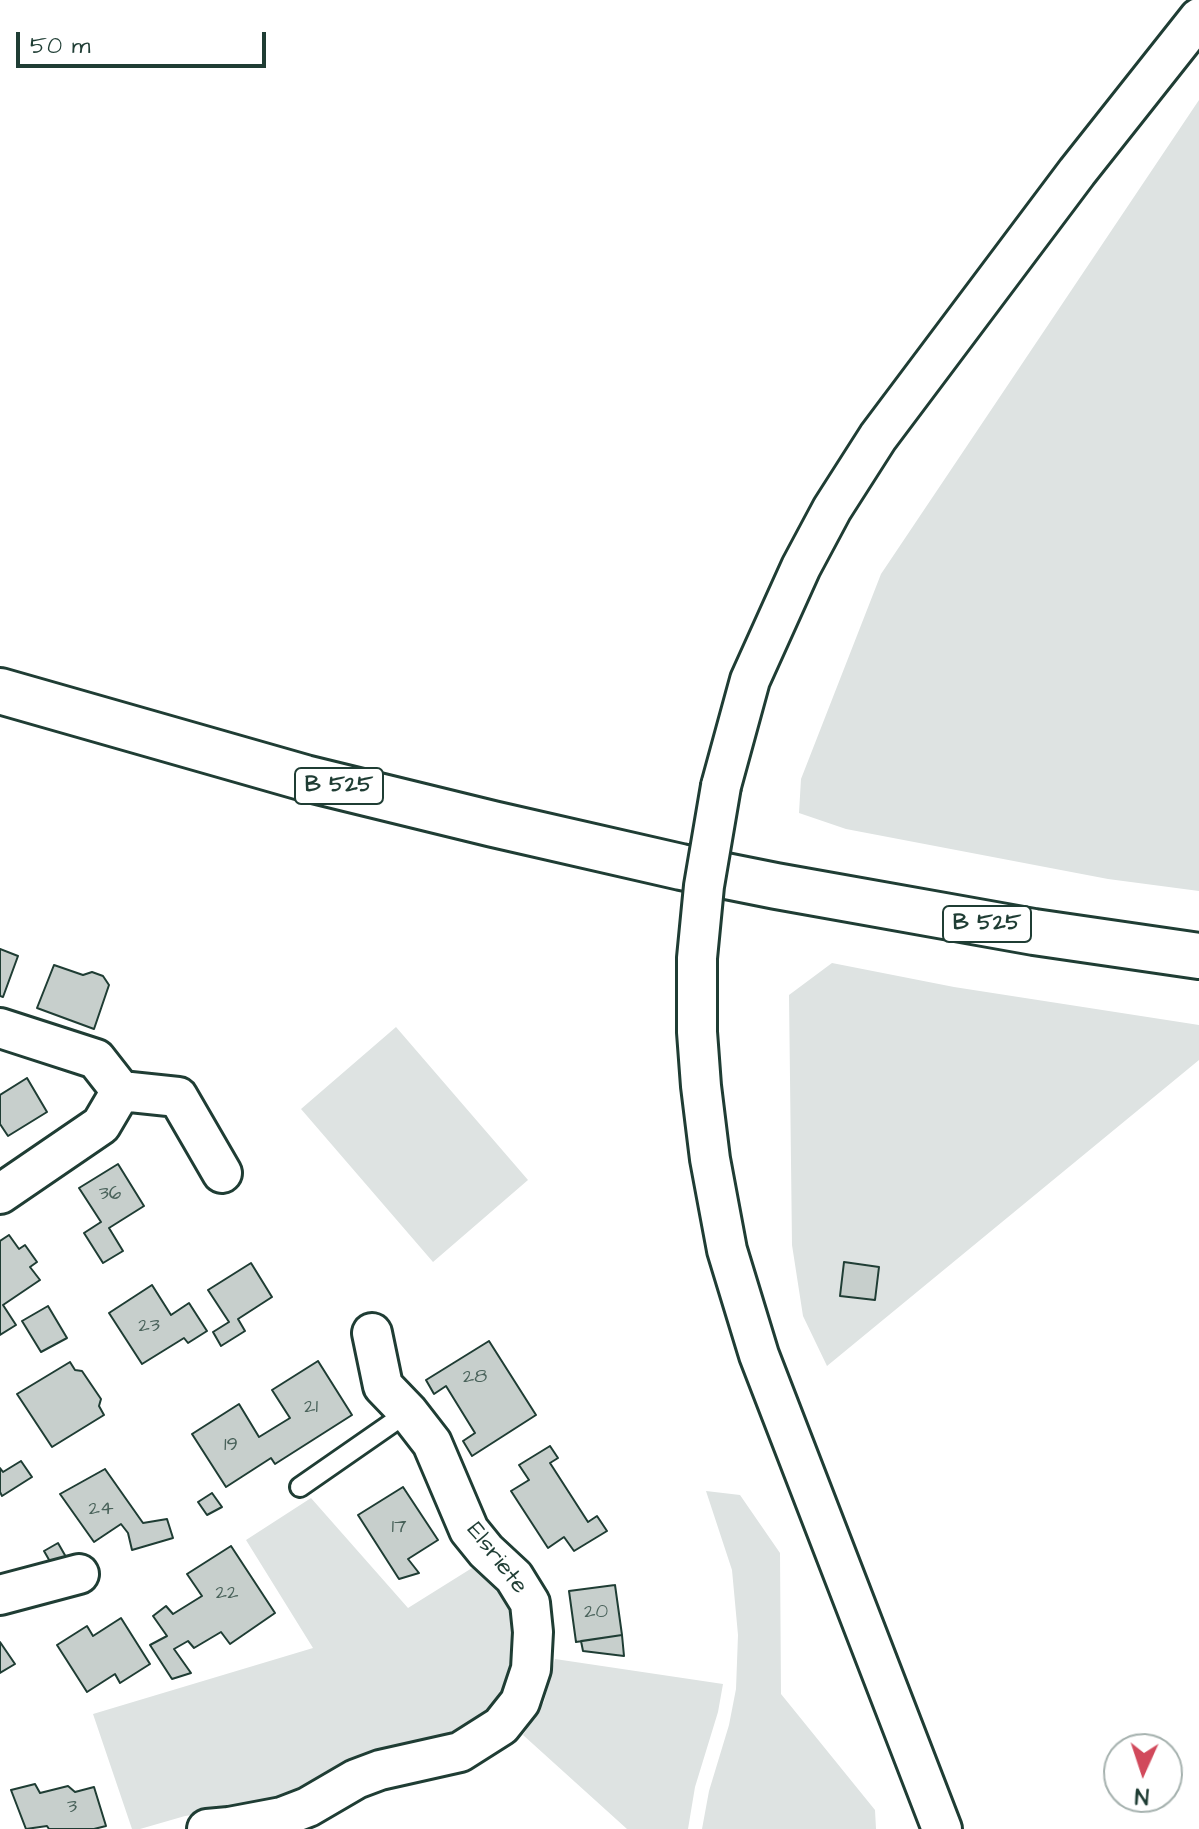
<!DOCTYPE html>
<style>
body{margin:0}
#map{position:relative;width:1199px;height:1829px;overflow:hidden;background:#fff;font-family:"Architects Daughter",sans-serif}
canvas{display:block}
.north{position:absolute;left:1103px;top:1733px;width:80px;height:80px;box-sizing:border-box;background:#fff;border:2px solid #a5b1ae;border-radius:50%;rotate:183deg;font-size:22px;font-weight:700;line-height:32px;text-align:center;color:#1f3d34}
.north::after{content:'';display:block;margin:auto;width:28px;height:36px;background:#d1495b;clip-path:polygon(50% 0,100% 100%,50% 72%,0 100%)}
.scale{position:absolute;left:16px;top:32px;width:250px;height:36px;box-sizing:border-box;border:4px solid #1f3d34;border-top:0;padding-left:10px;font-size:24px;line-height:28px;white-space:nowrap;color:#1f3d34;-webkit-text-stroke:6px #fff;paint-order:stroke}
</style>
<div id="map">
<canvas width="1199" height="1829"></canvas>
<div class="north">N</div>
<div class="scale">50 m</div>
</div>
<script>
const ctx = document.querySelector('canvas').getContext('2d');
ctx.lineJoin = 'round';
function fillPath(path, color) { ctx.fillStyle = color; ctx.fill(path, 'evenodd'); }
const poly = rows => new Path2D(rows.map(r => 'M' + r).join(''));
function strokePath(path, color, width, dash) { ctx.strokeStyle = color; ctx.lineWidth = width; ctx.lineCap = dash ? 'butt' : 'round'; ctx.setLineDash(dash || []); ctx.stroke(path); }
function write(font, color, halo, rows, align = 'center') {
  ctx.font = font + ' "Architects Daughter",sans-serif'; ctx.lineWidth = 6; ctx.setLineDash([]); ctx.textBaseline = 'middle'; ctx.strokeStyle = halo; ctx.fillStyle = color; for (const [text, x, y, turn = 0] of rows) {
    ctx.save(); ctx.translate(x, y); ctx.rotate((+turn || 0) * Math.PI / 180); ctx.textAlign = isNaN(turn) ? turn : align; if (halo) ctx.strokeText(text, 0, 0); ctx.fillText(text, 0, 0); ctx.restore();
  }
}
const green = poly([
 [1199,100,1199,891,1108,879,846,829,799,813,801,779,881,574],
 [832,963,954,987,1199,1025,1199,1060,827,1366,803,1316,792,1245,789,995],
 [396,1027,528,1180,433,1262,301,1109],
 [706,1491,740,1495,780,1553,781,1694,875,1810,876,1829,702,1829,709,1791,729,1725,736,1689,738,1635,732,1570],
 [311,1498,408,1608,480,1563,512,1609,520,1654,495,1713,460,1736,266,1805,185,1816,140,1829,132,1829,93,1714,313,1648,246,1540],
 [555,1659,723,1684,718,1712,695,1787,688,1829,627,1829,523,1735,544,1702]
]);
const building = poly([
 [0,949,18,956,3,997,0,996,0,949],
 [54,965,83,975,92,972,103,976,109,985,94,1029,37,1008,54,965],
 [27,1078,47,1112,8,1136,0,1124,0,1095,27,1078],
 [118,1164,144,1206,109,1228,123,1251,103,1263,84,1233,101,1222,79,1188,118,1164],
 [9,1235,19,1249,25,1245,37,1262,30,1267,40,1280,3,1305,16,1325,0,1335,0,1241,9,1235],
 [844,1262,879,1267,875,1300,840,1296,844,1262],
 [251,1263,272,1297,238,1319,245,1331,221,1346,213,1332,229,1322,208,1290,251,1263],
 [152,1285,171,1315,189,1303,207,1331,188,1343,184,1338,142,1364,109,1313,152,1285],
 [48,1306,67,1338,41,1352,22,1321,48,1306],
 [489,1341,536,1415,472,1456,463,1441,475,1433,446,1386,434,1394,426,1380,489,1341],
 [318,1361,352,1415,275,1464,271,1458,226,1487,192,1434,239,1404,259,1437,290,1418,272,1390,318,1361],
 [70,1362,75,1370,82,1371,101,1399,99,1406,104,1415,52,1447,17,1394,70,1362],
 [550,1446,558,1458,550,1463,588,1522,597,1516,607,1531,574,1551,564,1537,548,1548,511,1491,529,1480,519,1465,550,1446],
 [21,1461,32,1477,2,1496,0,1492,0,1468,3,1472,21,1461],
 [105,1469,143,1523,167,1519,173,1538,132,1550,128,1533,121,1524,94,1542,60,1494,105,1469],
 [403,1487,438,1540,408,1559,419,1573,399,1579,358,1515,403,1487],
 [212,1493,222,1507,207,1515,198,1502,212,1493],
 [58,1543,66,1557,52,1565,44,1551,58,1543],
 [231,1546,275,1613,230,1644,221,1632,194,1648,188,1641,174,1649,191,1673,172,1679,150,1645,167,1636,153,1616,166,1606,173,1614,202,1596,187,1574,231,1546],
 [615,1585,622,1635,576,1642,569,1591,615,1585],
 [121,1618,150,1664,120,1683,115,1674,87,1692,57,1645,87,1626,93,1636,121,1618],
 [622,1635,624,1656,583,1651,581,1641,622,1635],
 [0,1642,15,1664,0,1673,0,1642],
 [35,1784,40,1793,68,1786,75,1792,94,1787,106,1826,94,1829,49,1829,47,1826,26,1829,11,1790,35,1784]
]);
const service = poly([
 [300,1487,408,1412]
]);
const minor = poly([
 [721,786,750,680,801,567,832,509,878,437,1077,172,1199,18],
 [697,979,697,1032,701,1086,710,1159,727,1250,759,1355,942,1829],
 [0,1028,96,1059,121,1091],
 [121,1091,178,1097,222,1173],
 [0,1194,101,1125,121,1091],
 [0,1595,79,1574],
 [207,1829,229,1827,282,1817,308,1807,356,1779,380,1770,460,1752,501,1726,520,1702,531,1669,533,1632,530,1603,514,1577,486,1551,469,1530,432,1443,408,1412,383,1386,372,1333]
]);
const primary = poly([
 [0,691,305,778,493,824,681,867,776,886,1034,932,1199,956]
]);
const minorBridge = poly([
 [697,979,697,958,704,886,721,786]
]);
const numberNames = [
 ["36",110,1195],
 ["23",149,1327],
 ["28",475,1378],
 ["21",311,1408],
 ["19",231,1446],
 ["24",101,1510],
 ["17",399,1528],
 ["22",227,1594],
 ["20",596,1613],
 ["3",72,1808]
];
const shields = [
 [339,786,88],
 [987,924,88]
];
const shieldNames = [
 ["B 525",339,786],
 ["B 525",987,924]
];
const streetNames = [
 ["Elsriete",496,1559,52]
];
fillPath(green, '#dee3e2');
fillPath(building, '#c7cfcc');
strokePath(building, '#1f3d34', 2);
strokePath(service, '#1f3d34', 24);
strokePath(minor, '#1f3d34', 44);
strokePath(primary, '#1f3d34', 50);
strokePath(service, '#fff', 18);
strokePath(minor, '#fff', 38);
strokePath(primary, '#fff', 44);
strokePath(minorBridge, '#1f3d34', 44, []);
strokePath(minorBridge, '#fff', 38);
write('20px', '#49625a', null, numberNames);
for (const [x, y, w] of shields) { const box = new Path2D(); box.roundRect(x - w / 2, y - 18, w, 36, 6); ctx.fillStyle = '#fff'; ctx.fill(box); strokePath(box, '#1f3d34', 2); }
write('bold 22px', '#1f3d34', null, shieldNames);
write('24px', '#1f3d34', '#fff', streetNames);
</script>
